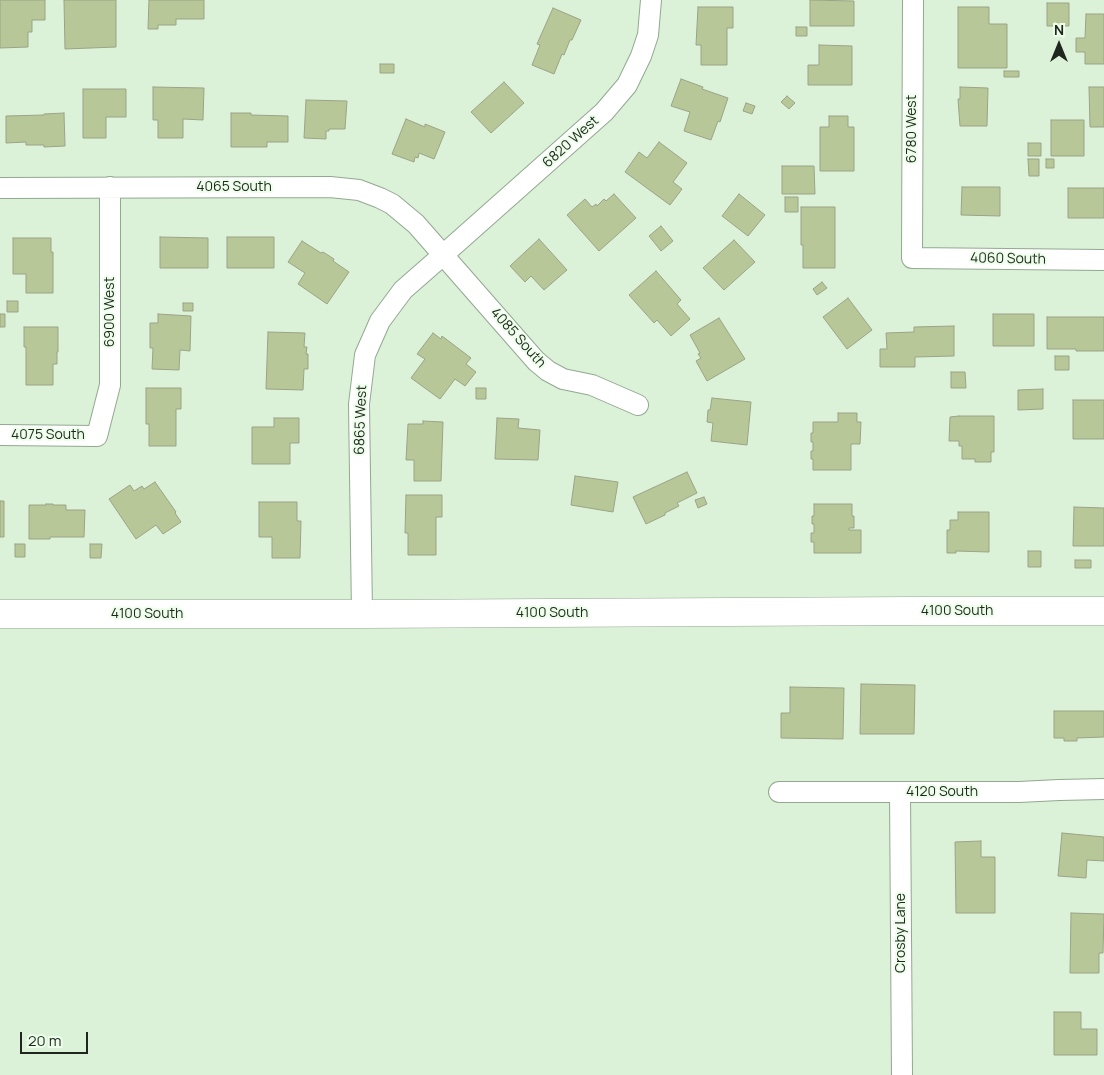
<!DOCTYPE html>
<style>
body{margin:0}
#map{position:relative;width:1104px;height:1075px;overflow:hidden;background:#dbf2d9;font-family:Manrope,sans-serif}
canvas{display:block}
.north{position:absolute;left:1034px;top:20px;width:50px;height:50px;-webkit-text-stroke:4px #ecfeea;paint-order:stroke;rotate:0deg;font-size:14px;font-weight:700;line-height:20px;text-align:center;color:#1e261d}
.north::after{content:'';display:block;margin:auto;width:18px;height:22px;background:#1e261d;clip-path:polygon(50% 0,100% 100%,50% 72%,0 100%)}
.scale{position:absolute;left:20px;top:1032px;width:68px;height:22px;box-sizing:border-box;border:2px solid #1e261d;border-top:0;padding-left:6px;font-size:15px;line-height:18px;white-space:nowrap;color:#1e261d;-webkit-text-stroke:4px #ecfeea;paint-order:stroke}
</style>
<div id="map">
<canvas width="1104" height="1075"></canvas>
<div class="north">N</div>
<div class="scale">20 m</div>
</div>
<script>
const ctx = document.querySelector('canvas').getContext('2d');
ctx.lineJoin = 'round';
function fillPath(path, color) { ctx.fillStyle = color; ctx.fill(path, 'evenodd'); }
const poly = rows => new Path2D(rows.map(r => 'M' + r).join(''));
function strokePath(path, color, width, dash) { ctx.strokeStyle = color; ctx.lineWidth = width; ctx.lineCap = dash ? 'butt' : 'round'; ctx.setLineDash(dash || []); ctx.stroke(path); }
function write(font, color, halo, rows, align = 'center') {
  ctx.font = font + ' Manrope,sans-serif'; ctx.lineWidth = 4; ctx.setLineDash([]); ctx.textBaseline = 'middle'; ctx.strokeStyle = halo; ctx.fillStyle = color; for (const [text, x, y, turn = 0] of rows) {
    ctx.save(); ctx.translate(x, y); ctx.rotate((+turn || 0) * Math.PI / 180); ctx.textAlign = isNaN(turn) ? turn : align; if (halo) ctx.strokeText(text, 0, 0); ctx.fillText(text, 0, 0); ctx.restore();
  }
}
const building = poly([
 [0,0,45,0,45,20,32,20,32,32,28,32,28,47,0,48,0,0],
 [64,0,116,0,116,47,65,49,64,0],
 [149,0,204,0,204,19,176,19,176,25,158,25,158,29,148,29,149,0],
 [810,0,854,1,854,26,810,26,810,0],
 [1047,3,1069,3,1069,26,1047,26,1047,3],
 [698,7,733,7,733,28,727,28,727,65,701,65,701,45,696,45,698,7],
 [958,7,989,7,989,24,1007,24,1007,68,958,68,958,7],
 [553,8,581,20,572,40,570,40,564,55,562,54,554,74,532,65,540,45,537,44,553,8],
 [1086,14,1104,14,1104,64,1085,64,1085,52,1076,52,1076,38,1085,38,1086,14],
 [796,27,807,27,807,36,796,36,796,27],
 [819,45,852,46,852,85,808,85,808,65,819,65,819,45],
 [380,64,394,64,394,73,380,73,380,64],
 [1004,71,1019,71,1019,77,1004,77,1004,71],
 [681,79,703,87,702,89,728,98,720,122,718,121,711,140,684,131,690,112,671,106,681,79],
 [504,82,524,103,491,133,471,112,504,82],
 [153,87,204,88,203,120,183,119,183,138,158,138,158,120,153,120,153,87],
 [960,87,988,88,987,126,960,126,958,99,960,99,960,87],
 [1089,87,1104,87,1104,127,1090,127,1089,87],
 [83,89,126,89,126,117,106,117,106,138,83,138,83,89],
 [787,96,795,103,789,109,781,102,787,96],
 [306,100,347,101,345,129,329,129,329,131,326,131,326,139,304,138,306,100],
 [746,103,755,106,752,114,743,111,746,103],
 [64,113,65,146,44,147,44,145,26,145,26,142,6,143,6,116,44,115,44,114,64,113],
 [231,113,251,113,251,115,288,116,288,142,267,142,267,147,231,147,231,113],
 [829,116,848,116,848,127,854,127,854,171,820,171,820,127,829,127,829,116],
 [406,119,425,127,425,124,445,132,434,159,419,153,418,158,415,157,414,162,392,154,406,119],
 [1051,120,1084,120,1084,156,1051,156,1051,120],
 [659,142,687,163,673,182,682,189,670,205,625,172,639,152,647,158,659,142],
 [1028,143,1041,143,1041,156,1028,156,1028,143],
 [1028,159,1039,159,1039,176,1029,176,1028,159],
 [1046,159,1054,159,1054,168,1046,168,1046,159],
 [782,166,814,166,815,194,782,194,782,166],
 [962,187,1000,187,1000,216,961,215,962,187],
 [1068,188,1104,188,1104,218,1068,218,1068,188],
 [614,194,636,218,599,251,567,215,585,199,592,207,596,204,597,206,604,199,606,201,614,194],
 [739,194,765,215,748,236,722,216,739,194],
 [785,197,798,197,798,212,785,212,785,197],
 [801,207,835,207,835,268,803,268,803,245,801,245,801,207],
 [661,226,673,241,661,251,649,236,661,226],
 [160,237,208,238,208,268,160,268,160,237],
 [227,237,274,237,274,268,227,268,227,237],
 [13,238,51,238,51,252,53,252,53,293,26,293,26,274,13,274,13,238],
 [539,239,567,270,544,290,531,276,525,282,510,266,539,239],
 [734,240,755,262,724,290,703,268,734,240],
 [302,241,321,253,323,252,334,259,333,261,349,272,327,304,298,284,305,273,288,262,302,241],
 [656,271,681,300,677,304,690,319,671,336,657,320,654,323,629,295,656,271],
 [822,282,827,288,817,295,813,289,822,282],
 [848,298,872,330,847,349,823,317,848,298],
 [7,301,18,301,18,312,7,312,7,301],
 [183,303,193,303,193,311,183,311,183,303],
 [0,314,5,314,5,327,0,327,0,314],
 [158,314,191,316,190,351,180,350,179,370,152,369,153,348,150,348,150,323,158,323,158,314],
 [993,314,1034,314,1034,346,993,346,993,314],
 [1047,317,1104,317,1104,351,1076,351,1076,349,1047,349,1047,317],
 [719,318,745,359,707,381,696,361,701,358,698,354,700,353,690,335,719,318],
 [954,326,954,356,915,357,915,367,880,367,880,349,887,349,886,333,914,332,914,327,954,326],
 [24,327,58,327,58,352,57,352,57,364,53,364,53,385,26,385,26,347,24,347,24,327],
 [268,332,305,333,304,347,307,347,306,354,308,354,308,369,304,369,303,390,266,389,268,332],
 [433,333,441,339,442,336,471,358,466,364,476,372,465,386,455,379,440,399,411,378,425,359,417,354,433,333],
 [1055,356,1069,356,1069,370,1055,370,1055,356],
 [951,372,965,372,966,388,951,388,951,372],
 [146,388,181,388,181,409,176,409,176,446,149,446,149,424,146,424,146,388],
 [476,388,486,388,486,399,476,399,476,388],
 [1043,389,1043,409,1018,410,1018,390,1043,389],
 [712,398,751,402,747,445,711,441,713,423,707,422,708,410,710,410,712,398],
 [1073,400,1104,400,1104,439,1073,439,1073,400],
 [838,413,857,413,857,422,861,422,860,444,851,444,851,470,813,470,813,459,811,459,811,451,813,451,813,442,811,442,811,433,813,433,813,422,838,422,838,413],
 [959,416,994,416,994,452,991,452,991,462,975,462,975,459,962,459,962,446,959,446,959,441,949,441,950,417,959,416],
 [274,418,299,418,299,443,290,443,290,464,252,464,252,427,274,427,274,418],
 [497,418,519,419,518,428,540,430,538,460,495,459,497,418],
 [423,421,443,422,441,481,414,481,414,460,406,460,408,424,423,424,423,421],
 [687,472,697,493,677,503,679,506,665,513,665,515,646,524,633,497,687,472],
 [575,476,618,482,613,512,571,505,575,476],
 [155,482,176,512,175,513,181,522,163,534,156,525,136,539,109,499,130,485,134,491,142,486,144,489,155,482],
 [406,495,442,495,442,517,436,517,436,555,408,555,408,533,405,533,406,495],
 [704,497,707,504,698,508,695,500,704,497],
 [0,501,4,501,4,537,0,537,0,501],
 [259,502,297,502,297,521,301,521,300,558,272,558,272,537,259,537,259,502],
 [46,504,53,504,53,505,66,505,66,510,85,510,84,537,50,537,50,539,29,539,29,505,46,505,46,504],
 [814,504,852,504,852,516,854,516,854,528,849,528,849,530,861,530,861,553,814,553,814,542,811,542,811,533,814,533,814,524,812,524,812,516,814,516,814,504],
 [1074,507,1104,508,1104,546,1073,546,1074,507],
 [958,512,989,512,989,552,956,551,956,553,947,553,947,530,950,530,950,520,958,520,958,512],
 [15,544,25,544,25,557,15,557,15,544],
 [90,544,102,544,101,558,90,558,90,544],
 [1028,551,1041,551,1041,567,1028,567,1028,551],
 [1075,560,1091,560,1091,568,1075,568,1075,560],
 [861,684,915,685,914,734,860,734,861,684],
 [790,687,844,688,843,739,781,738,781,713,790,713,790,687],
 [1054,711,1104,711,1104,737,1077,738,1077,741,1064,741,1064,738,1054,738,1054,711],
 [1062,833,1104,837,1104,861,1087,860,1086,878,1058,876,1062,833],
 [981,841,981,857,995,857,995,913,956,913,955,842,981,841],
 [1071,913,1104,914,1103,953,1099,953,1099,973,1070,973,1071,913],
 [1054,1012,1081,1012,1081,1029,1097,1029,1097,1055,1054,1055,1054,1012]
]);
const minor = poly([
 [913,0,912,258,1104,260],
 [0,188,330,187,359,190,380,198,392,204,416,224,536,361,548,371,563,379,592,385,638,405],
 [0,435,97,436,110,385,110,187],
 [362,614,359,404,365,355,380,321,403,290,443,255,604,112,627,85,641,56,648,35,651,0],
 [779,792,1019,792,1059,790,1104,789],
 [900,792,902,1075]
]);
const secondary = poly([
 [0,614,362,614,911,611,1104,611]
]);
const streetNames = [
 ["6780 West",912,129,-90],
 ["6820 West",571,142,-42],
 ["4065 South",234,187],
 ["4060 South",1008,259,1],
 ["6900 West",110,312,-90],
 ["4085 South",518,338,48],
 ["6865 West",361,420,-88],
 ["4075 South",48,435],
 ["4100 South",957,611],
 ["4100 South",552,613],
 ["4100 South",147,614],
 ["4120 South",942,792],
 ["Crosby Lane",901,933,-90]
];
fillPath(building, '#b8c797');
strokePath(building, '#9aa387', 1);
strokePath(minor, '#93a891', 22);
strokePath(secondary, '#93a891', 29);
strokePath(minor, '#fff', 20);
strokePath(secondary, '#fff', 28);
write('14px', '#1e261d', '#ecfeea', streetNames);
</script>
